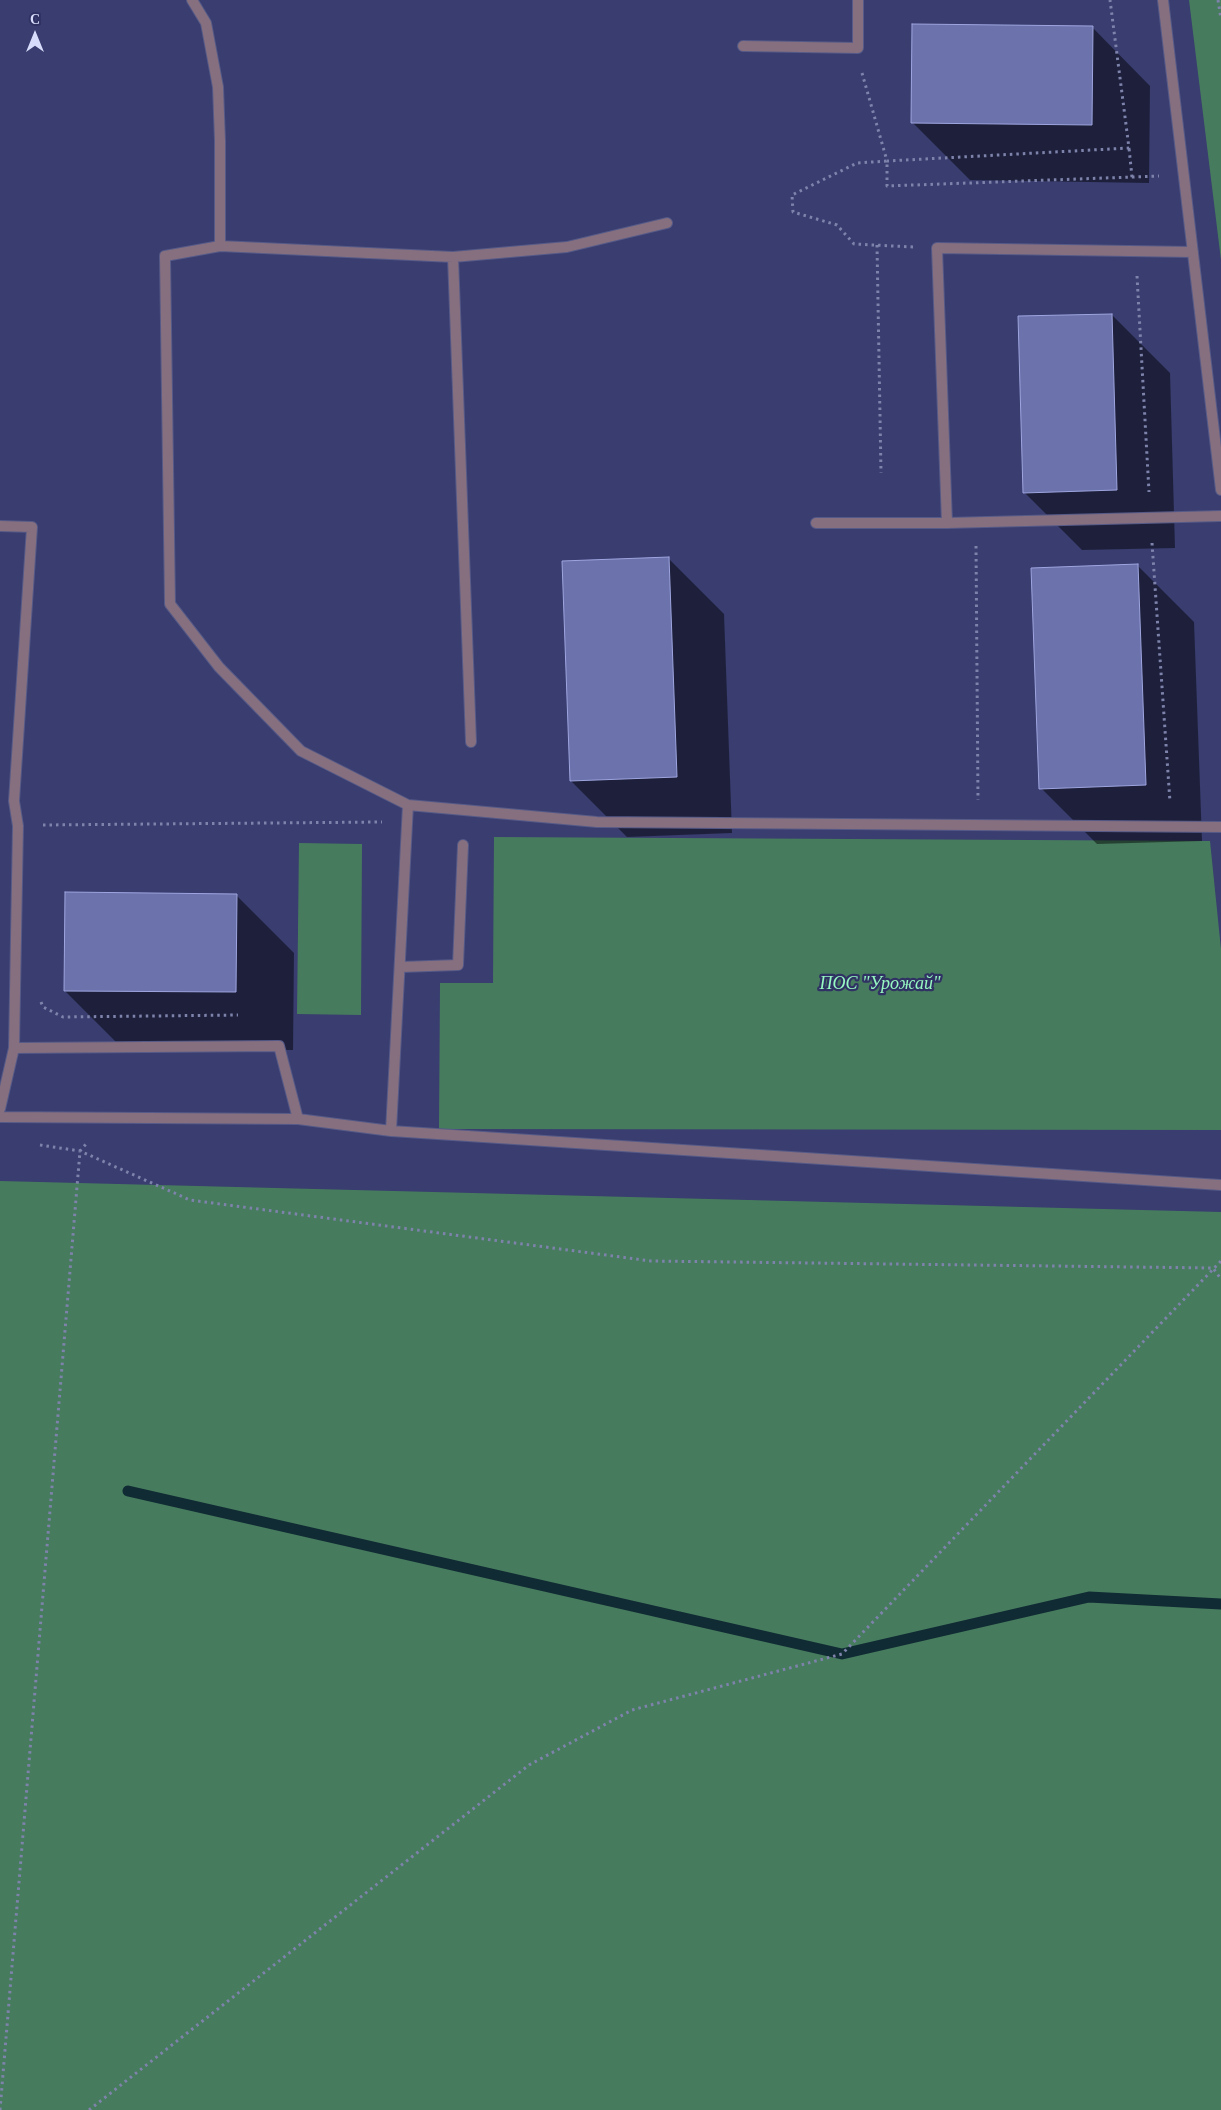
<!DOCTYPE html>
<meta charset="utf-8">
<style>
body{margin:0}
#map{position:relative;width:1221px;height:2110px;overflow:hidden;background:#393d6f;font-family:Georgia,serif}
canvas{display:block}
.north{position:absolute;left:10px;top:10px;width:50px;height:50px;-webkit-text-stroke:4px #2f3263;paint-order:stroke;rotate:0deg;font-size:14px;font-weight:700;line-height:20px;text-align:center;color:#d7dcfa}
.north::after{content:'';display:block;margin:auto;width:18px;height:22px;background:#d7dcfa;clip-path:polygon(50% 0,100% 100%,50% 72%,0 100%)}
</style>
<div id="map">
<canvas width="1221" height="2110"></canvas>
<div class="north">С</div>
</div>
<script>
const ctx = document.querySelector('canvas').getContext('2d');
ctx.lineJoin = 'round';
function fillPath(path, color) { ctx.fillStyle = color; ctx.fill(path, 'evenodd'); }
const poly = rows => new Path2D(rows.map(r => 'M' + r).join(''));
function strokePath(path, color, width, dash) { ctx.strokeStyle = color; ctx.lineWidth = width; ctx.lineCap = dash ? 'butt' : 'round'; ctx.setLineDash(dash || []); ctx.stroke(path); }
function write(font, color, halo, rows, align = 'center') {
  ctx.font = font + ' Georgia,serif'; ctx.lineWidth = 4.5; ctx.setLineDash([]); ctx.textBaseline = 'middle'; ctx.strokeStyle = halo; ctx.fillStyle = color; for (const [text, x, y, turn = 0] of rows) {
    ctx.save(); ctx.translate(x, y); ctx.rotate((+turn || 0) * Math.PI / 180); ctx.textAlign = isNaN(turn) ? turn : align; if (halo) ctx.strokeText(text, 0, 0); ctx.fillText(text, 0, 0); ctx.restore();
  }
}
const green = poly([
 [1189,0,1221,0,1221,260],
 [494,837,1210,841,1221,949,1221,1130,439,1129,440,983,493,983],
 [299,843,362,844,361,1015,297,1014],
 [0,1181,1221,1212,1221,2110,0,2110]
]);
const shadow = poly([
 [1092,27,1150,86,1149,183,970,180,912,122],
 [1112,315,1170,373,1175,548,1082,550,1024,492],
 [668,558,724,614,732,833,627,837,571,781],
 [1138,566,1194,622,1202,841,1097,844,1041,788],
 [236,895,294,953,293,1050,123,1049,65,991]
]);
const stream = poly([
 [128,1491,842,1654,1089,1597,1221,1604]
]);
const building = poly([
 [912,24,1093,26,1092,125,911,123,912,24],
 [1112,314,1117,490,1023,493,1018,316,1112,314],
 [669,557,677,777,570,781,562,561,669,557],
 [1138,564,1146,785,1039,789,1031,568,1138,564],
 [65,892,237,894,236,992,64,991,65,892]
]);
const path = poly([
 [1218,0,1221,19],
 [862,73,887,161,1129,148,1110,0],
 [1132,177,1159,176],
 [877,245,881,473],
 [913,247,854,244,837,225,793,212,792,195,857,163,887,161,887,186,1132,177,1129,148],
 [1137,276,1149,492],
 [1152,543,1170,802],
 [976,546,978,800],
 [43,825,382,822],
 [41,1002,43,1007,63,1017,238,1015],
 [40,1145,80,1151,190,1200,651,1261,1213,1268,1221,1279],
 [0,2110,80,1151,86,1144],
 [89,2110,529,1765,632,1710,842,1654,1221,1261]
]);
const service = poly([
 [192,0,206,23,218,87,220,141,220,246,453,257,567,247,667,223],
 [1163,0,1221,490],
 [743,46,858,48,858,0],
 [220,246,165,256,170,604,219,667,301,751,408,805,597,822,1221,827],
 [453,257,471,742],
 [816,523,947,523,937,248,1193,252],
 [947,523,1221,516],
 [0,526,32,527,14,801,18,826,14,1048,279,1046,298,1119],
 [401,967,458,965,463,845],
 [0,1109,14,1048],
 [0,1117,298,1119,391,1131,1221,1185],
 [391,1131,408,805]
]);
const parkNames = [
 ["ПОС \"Урожай\"",880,984]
];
fillPath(green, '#477b5e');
fillPath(shadow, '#0007');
strokePath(stream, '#102b33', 11);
fillPath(building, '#6b72ac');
strokePath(building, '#9ea5df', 1);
strokePath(service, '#555a88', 12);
strokePath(path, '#7e83ac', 3, [2.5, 4]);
strokePath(service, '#866f7f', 10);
write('italic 18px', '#97f8c1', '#2f3263', parkNames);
</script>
